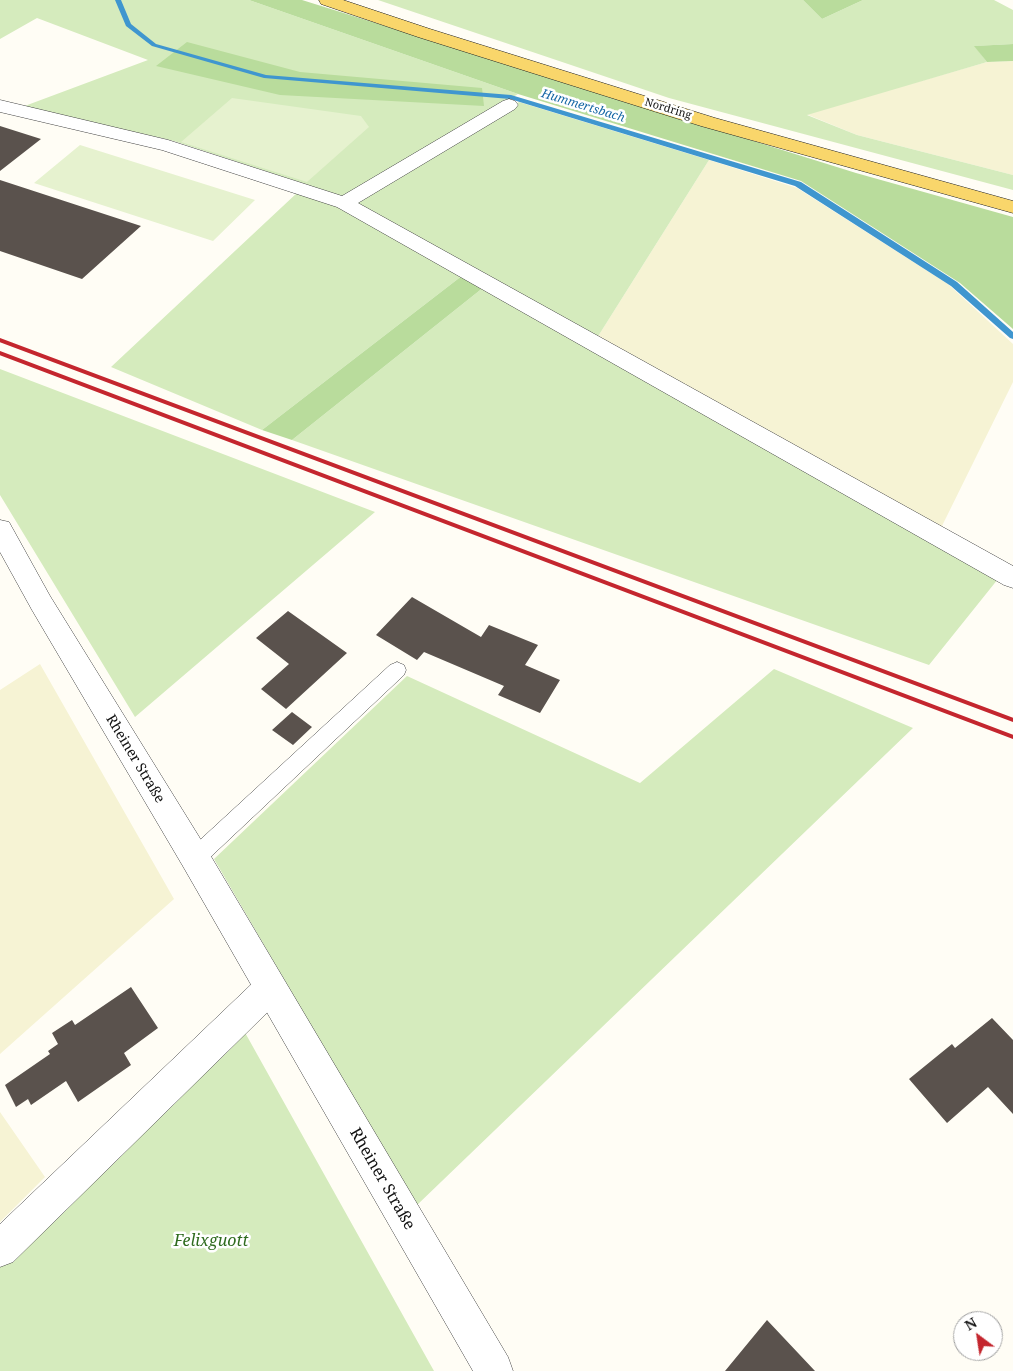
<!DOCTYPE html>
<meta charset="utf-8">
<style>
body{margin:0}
#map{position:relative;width:1013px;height:1371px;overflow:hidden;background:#fffdf5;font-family:"Noto Serif",serif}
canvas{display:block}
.north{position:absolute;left:953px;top:1311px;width:50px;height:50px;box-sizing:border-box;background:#fff;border:1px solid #a0a0a0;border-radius:50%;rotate:329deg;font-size:14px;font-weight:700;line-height:20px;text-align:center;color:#111}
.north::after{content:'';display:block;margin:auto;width:18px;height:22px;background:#c4262e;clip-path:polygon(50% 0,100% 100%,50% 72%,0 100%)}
</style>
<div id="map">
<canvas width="1013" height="1371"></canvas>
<div class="north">N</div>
</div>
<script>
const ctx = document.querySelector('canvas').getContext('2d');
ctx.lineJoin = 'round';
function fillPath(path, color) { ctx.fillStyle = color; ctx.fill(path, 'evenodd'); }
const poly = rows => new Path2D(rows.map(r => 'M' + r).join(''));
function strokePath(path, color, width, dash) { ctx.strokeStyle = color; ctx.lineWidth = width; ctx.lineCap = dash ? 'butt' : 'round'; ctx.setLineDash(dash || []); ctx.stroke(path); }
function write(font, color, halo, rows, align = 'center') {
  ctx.font = font + ' "Noto Serif",serif'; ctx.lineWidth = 5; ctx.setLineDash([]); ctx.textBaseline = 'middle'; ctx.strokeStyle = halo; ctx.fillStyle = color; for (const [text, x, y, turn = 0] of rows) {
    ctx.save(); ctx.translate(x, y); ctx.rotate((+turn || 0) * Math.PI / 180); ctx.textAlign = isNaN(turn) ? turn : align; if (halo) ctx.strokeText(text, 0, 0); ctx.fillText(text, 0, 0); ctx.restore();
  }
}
const farmland = poly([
 [1013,61,1013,175,857,135,806,114,987,62],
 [709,160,797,188,948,284,1013,344,1013,382,940,530,597,338],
 [40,664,174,899,0,1054,0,690],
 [0,1112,45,1177,0,1222]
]);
const green = poly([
 [0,0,249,0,518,94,344,197,174,141,22,107,148,60,37,18,0,39],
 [378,0,803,0,822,19,863,0,994,0,1013,10,1013,44,975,46,987,62,807,115,857,135,1013,175,1013,190,669,98],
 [519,102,709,160,597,338,352,203],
 [298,192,343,209,463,275,262,430,111,367],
 [484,287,998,579,929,665,292,440],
 [0,369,375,512,135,717,0,495],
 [774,669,913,728,416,1206,214,859,407,676,640,783],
 [243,1029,434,1371,0,1371,0,1266]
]);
const forest = poly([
 [249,0,302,0,856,173,1013,217,1013,329,960,283,801,181,518,94],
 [803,0,863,0,822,19],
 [187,42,300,72,482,88,484,106,280,95,156,66],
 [1013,44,1013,61,987,62,974,46],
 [463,275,484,287,292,440,262,430]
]);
const pitch = poly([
 [232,98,361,116,369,127,307,182,181,142],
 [80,145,255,200,213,241,34,183]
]);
const stream = poly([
 [115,0,121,0,131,24,156,44,266,75,511,95,801,182,957,282,1013,332,1013,339,1010,338,951,286,795,186,510,99,264,78,152,46,126,26,115,0]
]);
const building = poly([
 [0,126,41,139,0,171],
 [0,180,141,226,82,279,0,251],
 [412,597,481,637,489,625,538,645,525,665,560,680,540,713,498,695,504,686,424,652,417,660,376,635],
 [288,611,347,653,286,709,261,689,289,664,256,638],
 [292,712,312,727,293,745,272,730],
 [131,987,158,1028,124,1053,131,1065,78,1102,66,1081,31,1105,28,1099,16,1107,5,1085,50,1054,48,1051,58,1044,52,1033,72,1020,75,1025],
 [992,1018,1013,1040,1013,1114,988,1087,947,1123,909,1079,952,1044,955,1048],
 [767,1320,815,1371,725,1371]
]);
const service = poly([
 [397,662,404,665,406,670,404,675,202,865,195,867,188,865,185,858,188,851,390,665,397,662]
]);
const minor = poly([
 [509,99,515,101,518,105,515,109,358,203,1013,566,1013,588,1004,585,337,207,162,150,0,112,0,100,168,140,342,196,503,101,509,99],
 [270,972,281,977,286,988,281,999,13,1262,0,1267,0,1224,259,977,270,972]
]);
const tertiary = poly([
 [0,520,9,522,50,596,206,848,508,1357,513,1371,473,1371,184,868,32,610,0,552,0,520]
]);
const primary = poly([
 [319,0,343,0,430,29,715,118,1013,201,1013,213,701,126,418,37,321,4,319,0]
]);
const rail = poly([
 [0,340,1013,720],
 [0,353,1013,737]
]);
const farStreetnames = [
 ["Nordring",668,109,17]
];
const farWaternames = [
 ["Hummertsbach",583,106,17]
];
const streetNames = [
 ["Rheiner Straße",135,759,59]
];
const nearStreetnames = [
 ["Rheiner Straße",382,1179,60]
];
const nearParknames = [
 ["Felixguott",211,1241]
];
fillPath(farmland, '#f6f3d4');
fillPath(green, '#d5ebbd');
fillPath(forest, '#b9dc9c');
fillPath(pitch, '#e6f2cf');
fillPath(stream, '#3f96cf');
fillPath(building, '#5a524d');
strokePath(service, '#444', 1);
strokePath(minor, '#444', 1);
strokePath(tertiary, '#444', 1);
strokePath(primary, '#222', 1);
fillPath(service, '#fff');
fillPath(minor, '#fff');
fillPath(tertiary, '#fff');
fillPath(primary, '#f9d66b');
strokePath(rail, '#c4262e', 4);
write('11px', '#111', '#fff', farStreetnames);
write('italic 12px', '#1768a6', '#fff', farWaternames);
write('14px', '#111', '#fff', streetNames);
write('16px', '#111', '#fff', nearStreetnames);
write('italic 16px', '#2f6b1f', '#fff', nearParknames);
</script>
